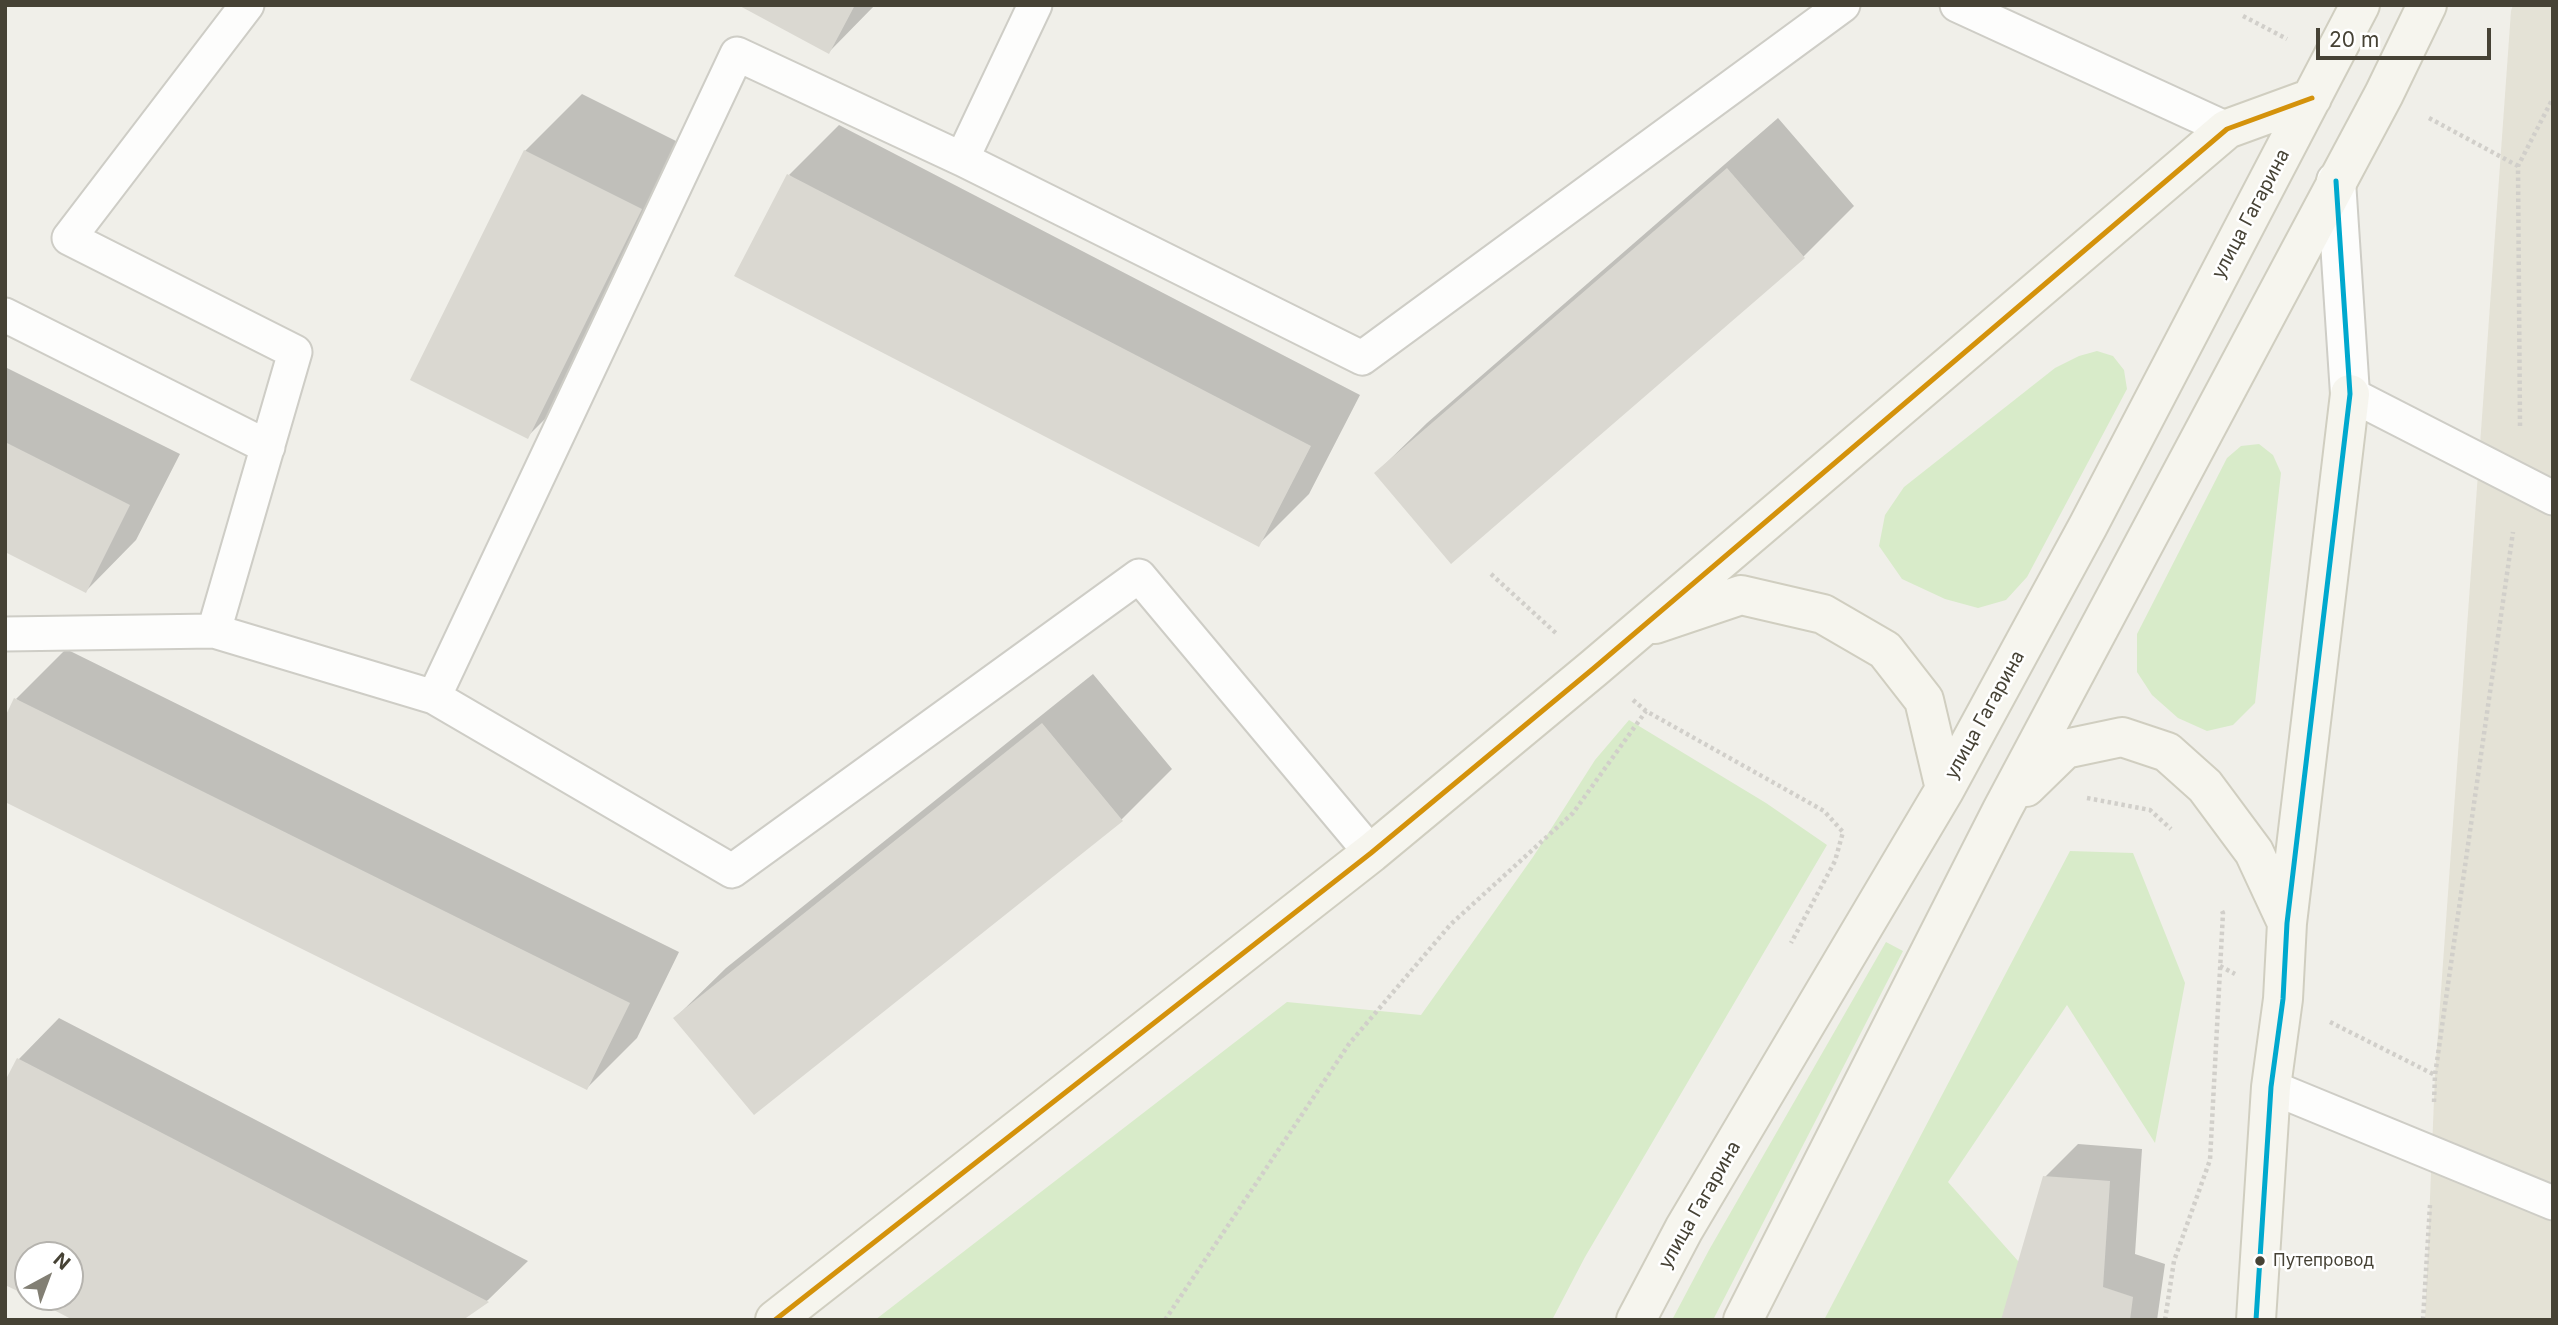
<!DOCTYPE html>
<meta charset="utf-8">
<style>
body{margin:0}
#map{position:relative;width:2558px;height:1325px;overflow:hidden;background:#f0efe9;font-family:Inter,sans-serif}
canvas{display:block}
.frame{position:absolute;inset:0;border:7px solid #464235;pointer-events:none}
.north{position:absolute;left:14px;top:1241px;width:70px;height:70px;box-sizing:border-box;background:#fff;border:2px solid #b5b3ae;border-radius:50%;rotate:41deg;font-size:19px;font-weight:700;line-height:28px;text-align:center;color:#464235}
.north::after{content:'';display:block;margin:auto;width:24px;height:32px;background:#827f74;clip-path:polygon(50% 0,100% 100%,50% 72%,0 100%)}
.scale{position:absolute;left:2316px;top:28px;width:175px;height:32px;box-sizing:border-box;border:4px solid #464235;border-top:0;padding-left:9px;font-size:21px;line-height:24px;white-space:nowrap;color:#464235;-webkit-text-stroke:5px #fff;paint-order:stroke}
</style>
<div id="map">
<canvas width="2558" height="1325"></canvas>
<div class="frame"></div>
<div class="north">N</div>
<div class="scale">20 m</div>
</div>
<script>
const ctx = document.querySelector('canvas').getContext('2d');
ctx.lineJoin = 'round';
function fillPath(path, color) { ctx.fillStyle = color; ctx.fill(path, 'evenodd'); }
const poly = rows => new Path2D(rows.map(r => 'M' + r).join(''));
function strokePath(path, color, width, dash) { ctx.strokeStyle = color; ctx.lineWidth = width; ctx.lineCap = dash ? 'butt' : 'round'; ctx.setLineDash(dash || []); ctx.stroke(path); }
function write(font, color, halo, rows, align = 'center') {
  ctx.font = font + ' Inter,sans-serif'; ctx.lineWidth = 5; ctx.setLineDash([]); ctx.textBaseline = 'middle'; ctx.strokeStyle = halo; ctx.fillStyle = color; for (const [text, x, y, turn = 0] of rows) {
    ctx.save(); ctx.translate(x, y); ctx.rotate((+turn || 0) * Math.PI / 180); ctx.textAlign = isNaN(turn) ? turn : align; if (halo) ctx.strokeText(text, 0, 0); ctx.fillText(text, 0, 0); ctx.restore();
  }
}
const residential = poly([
 [2513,5,2553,5,2553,1320,2425,1320,2435,1075,2511,11]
]);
const green = poly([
 [2097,351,2113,356,2124,370,2127,389,2027,577,2006,600,1978,608,1945,599,1902,579,1879,546,1885,515,1904,487,2055,368,2079,356],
 [2259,444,2273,455,2281,473,2255,703,2233,725,2207,731,2178,718,2152,695,2137,672,2137,634,2227,458,2241,446],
 [1629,720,1766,803,1827,845,1585,1257,1552,1320,875,1320,1287,1002,1421,1015,1533,857,1595,760],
 [2070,851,2133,853,2185,983,2155,1143,2067,1005,1948,1182,2026,1270,2093,1320,1824,1320],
 [1886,942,1903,951,1713,1320,1672,1320,1709,1250]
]);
const shadow = poly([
 [742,5,875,5,829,52],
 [582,94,698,152,584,380,528,436,525,151],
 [1778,118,1854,206,1804,256,1452,561,1376,473,1427,423],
 [839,125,1360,395,1309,494,1258,545,789,175],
 [5,367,180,454,136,540,86,591,5,550],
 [66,649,679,952,637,1038,587,1088,16,699],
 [1093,674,1172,769,1122,819,754,1113,675,1018,726,968],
 [59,1018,528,1261,488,1300,459,1320,33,1297,70,1297,70,1255,28,1255,28,1294,5,1085,19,1059],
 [2078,1144,2142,1149,2135,1254,2165,1264,2157,1320,2003,1320,2045,1177]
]);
const building = poly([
 [738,5,855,5,829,54],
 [524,150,642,209,528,439,410,380],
 [1727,168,1805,258,1451,564,1374,473],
 [787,174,1311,446,1259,547,734,276],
 [5,442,130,505,86,593,5,552],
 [14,698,630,1003,587,1090,5,802,5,717],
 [1042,723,1123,821,754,1115,673,1018],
 [17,1058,489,1302,463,1320,73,1320,29,1297,70,1297,70,1255,28,1255,28,1296,5,1285,5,1081],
 [2043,1176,2110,1181,2103,1287,2133,1297,2130,1320,2001,1320]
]);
const path = poly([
 [2243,16,2287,39],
 [2429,118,2518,166],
 [2520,426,2518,166,2553,98],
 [1491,574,1558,635],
 [1633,700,1646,711,1824,811,1843,832,1835,861,1791,943],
 [2087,798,2150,810,2171,829],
 [2220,966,2235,974],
 [2330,1022,2435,1075],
 [2434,1102,2435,1075,2513,532],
 [1165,1320,1349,1044,1451,924,1573,813,1646,711],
 [2165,1320,2174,1261,2210,1160,2223,913,2221,909],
 [2423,1320,2430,1205]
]);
const service = poly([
 [1957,5,2227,129],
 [962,159,1035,5],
 [5,315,268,447],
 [2350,394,2553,498],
 [214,631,295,352,69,238,247,5],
 [5,634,214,631,434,697,737,54,962,159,1362,358,1843,5],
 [434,697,732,871,1139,576,1371,853],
 [2271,1087,2553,1203]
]);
const tertiary = poly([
 [2336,181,2350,394]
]);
const secondary = poly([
 [1655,624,1741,595,1823,614,1885,650,1924,700,1945,789],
 [2026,787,2065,749,2122,737,2167,752,2205,786,2254,852,2287,923],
 [775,1320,1371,853,1594,668,2227,129,2312,98],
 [1636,1320,1684,1229,1945,789,2088,526,2360,5],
 [1743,1320,2002,810,2384,94,2427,5],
 [2256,1320,2271,1087,2283,999,2287,923,2350,394]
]);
const bus1 = poly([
 [775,1320,1371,853,1594,668,2227,129,2312,98]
]);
const bus2 = poly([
 [2256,1320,2271,1087,2283,999,2287,923,2350,394,2336,181]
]);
const markers = [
 [2260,1261,6,"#464235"]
];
const busNames = [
 ["Путепровод",2273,1261]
];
const streetNames = [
 ["улица Гагарина",2251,214,-62],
 ["улица Гагарина",1985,715,-61],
 ["улица Гагарина",1700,1205,-60]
];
fillPath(residential, '#e4e2d6');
fillPath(green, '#d8ebc9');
fillPath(shadow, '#0003');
fillPath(building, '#dad8d1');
strokePath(service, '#cecdc6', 37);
strokePath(tertiary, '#cecdc6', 42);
strokePath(secondary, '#d0cec0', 42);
strokePath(path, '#d1cfca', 4.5, [3.5, 3.5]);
strokePath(service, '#fdfdfc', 33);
strokePath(tertiary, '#fdfdfc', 38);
strokePath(secondary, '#f6f5ee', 38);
strokePath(bus1, '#d4920b', 5);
strokePath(bus2, '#00a9ce', 5);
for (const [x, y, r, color] of markers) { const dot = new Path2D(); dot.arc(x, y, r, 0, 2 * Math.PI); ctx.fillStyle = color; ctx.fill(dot); strokePath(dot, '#fff', 2.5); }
write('17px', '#464235', '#fff', busNames, 'left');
write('19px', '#464235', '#fff', streetNames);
</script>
